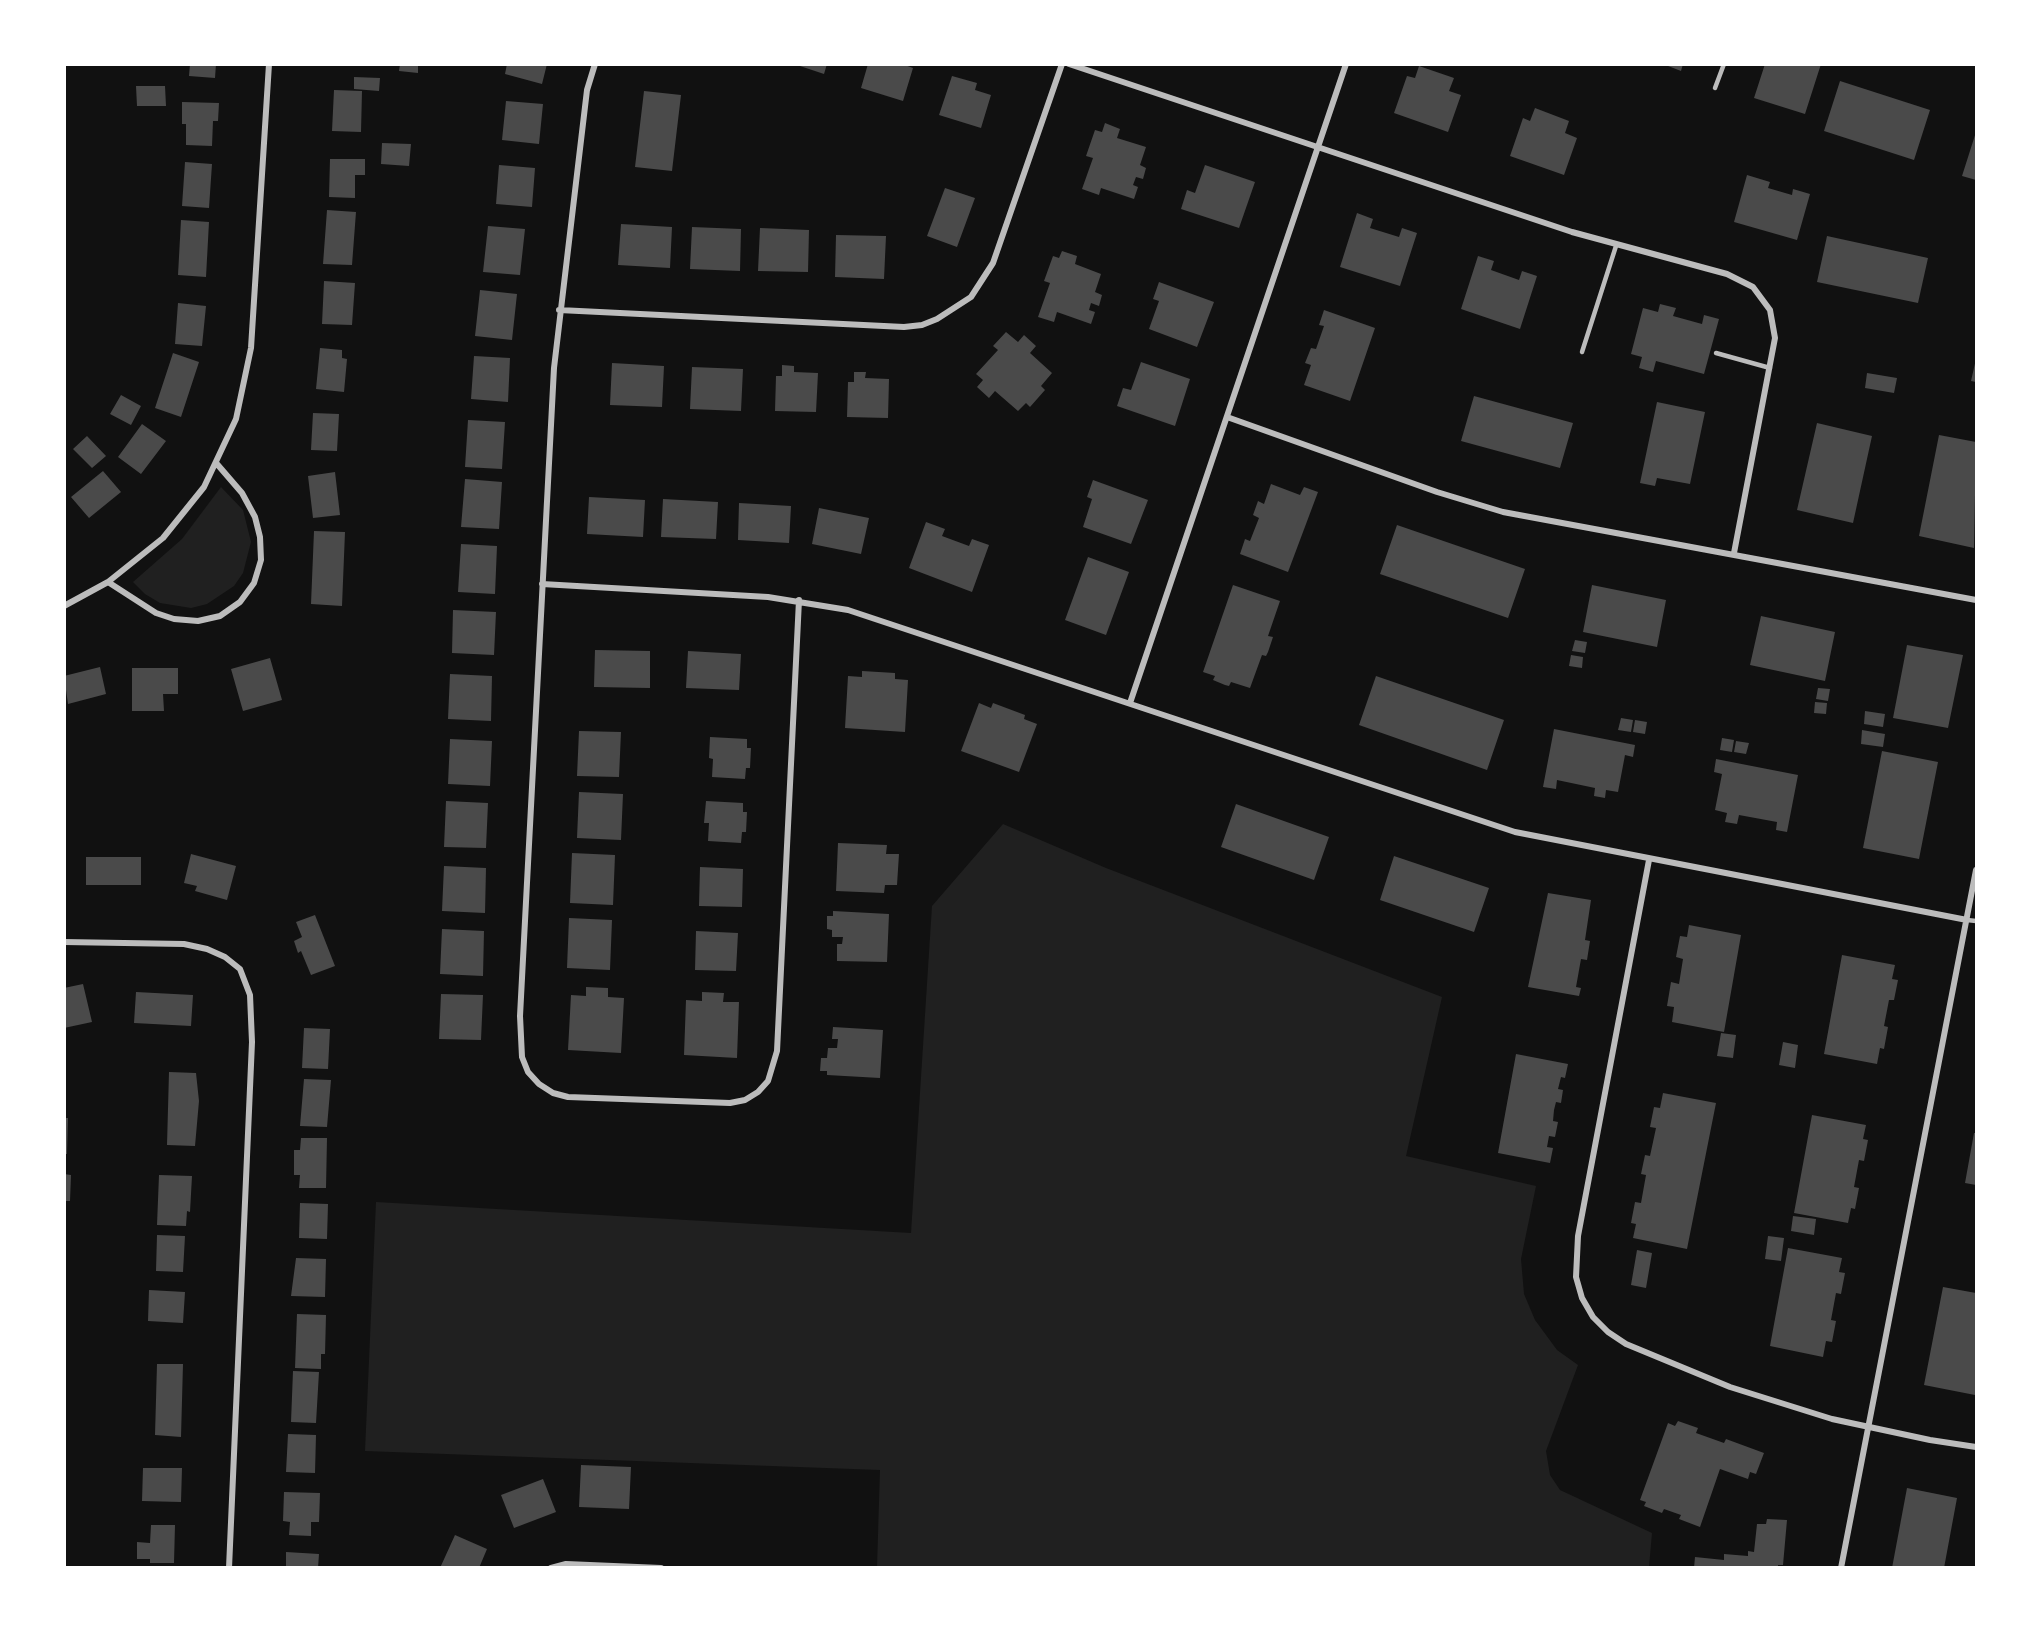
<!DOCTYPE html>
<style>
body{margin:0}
#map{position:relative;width:2041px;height:1632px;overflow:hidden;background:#111;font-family:"Archivo Narrow",sans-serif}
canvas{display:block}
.frame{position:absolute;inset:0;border:66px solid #fff;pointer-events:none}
</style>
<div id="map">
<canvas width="2041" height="1632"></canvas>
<div class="frame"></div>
</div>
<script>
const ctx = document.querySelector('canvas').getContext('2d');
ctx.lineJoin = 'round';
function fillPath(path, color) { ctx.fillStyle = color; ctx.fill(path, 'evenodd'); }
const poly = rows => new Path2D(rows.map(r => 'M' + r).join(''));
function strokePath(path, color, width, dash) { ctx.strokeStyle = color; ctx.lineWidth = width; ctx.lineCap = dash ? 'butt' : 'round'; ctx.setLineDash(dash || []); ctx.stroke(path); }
const green = poly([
 [221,487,243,510,251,542,243,573,234,586,207,604,191,608,160,603,145,594,133,582,182,539],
 [1003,824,1106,868,1442,997,1406,1156,1536,1186,1521,1259,1524,1294,1535,1320,1557,1350,1578,1365,1546,1451,1550,1475,1560,1490,1652,1533,1649,1567,877,1567,880,1470,365,1451,376,1202,911,1233,932,906]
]);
const building = poly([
 [190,64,216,64,215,78,189,76],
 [400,64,418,64,418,73,399,71],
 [507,64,547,64,542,84,505,74],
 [794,64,827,64,824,74],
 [868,64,902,64,913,68,903,101,861,88],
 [1663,64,1683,64,1681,71],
 [1765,64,1821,64,1805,114,1754,98],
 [1419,66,1454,78,1449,91,1461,95,1448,132,1394,113,1407,76,1415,78],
 [952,76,977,83,975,90,991,95,981,128,939,115],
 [354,77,380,78,379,91,354,89],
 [1840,81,1930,110,1914,160,1824,131],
 [136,86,165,86,166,106,137,106],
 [334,90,362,91,361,132,332,131],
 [644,91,681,95,672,171,635,167],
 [506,101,543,104,539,144,502,140],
 [182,102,219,103,218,121,213,121,212,146,186,145,186,124,182,124],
 [1535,108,1569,121,1565,133,1577,138,1564,175,1510,156,1523,118,1530,121],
 [1105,123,1120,129,1117,138,1146,147,1140,165,1146,168,1143,179,1136,177,1133,185,1138,187,1134,199,1101,188,1099,195,1082,189,1093,158,1086,156,1095,130,1102,132],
 [1976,132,1976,180,1962,176],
 [382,143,411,144,409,166,381,164],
 [330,159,365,159,365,175,355,175,355,198,329,197],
 [185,162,212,164,209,208,182,206],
 [499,165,535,168,532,207,496,204],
 [1205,165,1255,182,1239,228,1181,209,1187,190,1195,193],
 [1747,175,1770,182,1768,188,1792,195,1793,189,1810,194,1797,240,1734,222],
 [945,188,975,198,957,247,927,236],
 [327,210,356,212,352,265,323,264],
 [1357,213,1373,219,1370,228,1399,237,1402,228,1417,233,1400,286,1340,267],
 [181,220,209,222,206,277,178,275],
 [621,224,672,227,670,268,618,265],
 [488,226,525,229,520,275,483,272],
 [692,227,741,229,740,271,690,269],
 [760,228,809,230,808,272,758,271],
 [836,235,886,236,884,279,835,277],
 [1827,236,1928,258,1918,303,1817,282],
 [1062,251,1077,256,1075,264,1101,274,1095,292,1102,295,1099,306,1091,303,1089,310,1095,312,1091,324,1057,312,1054,322,1038,317,1050,283,1044,281,1053,256,1059,258],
 [1478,256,1494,261,1491,270,1519,280,1522,271,1537,276,1520,329,1461,309],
 [324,281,355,283,352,325,322,324],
 [1159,282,1214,302,1197,347,1149,329,1159,301,1153,299],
 [480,290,517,294,512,340,475,336],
 [178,303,206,306,202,346,175,344],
 [1660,304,1676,308,1673,316,1702,324,1704,315,1719,319,1704,374,1656,361,1653,372,1639,368,1642,357,1631,354,1643,308,1658,312],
 [1324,310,1375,328,1350,401,1304,385,1311,365,1305,363,1311,348,1316,349,1324,326,1319,325],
 [1006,332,1018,342,1024,335,1036,346,1030,353,1052,373,1041,386,1045,390,1030,407,1026,403,1018,411,995,391,989,398,977,387,983,380,976,374,998,350,993,346],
 [320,348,342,350,342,358,347,359,344,392,316,389],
 [173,353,199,362,181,417,155,408],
 [474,356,510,358,508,402,471,399],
 [1976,359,1976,382,1971,381],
 [1141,362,1190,379,1175,426,1117,406,1123,388,1131,390],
 [612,363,664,366,662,407,610,405],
 [782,365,794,366,794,372,818,373,816,412,775,411,776,376,782,376],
 [692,367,743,369,741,411,690,409],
 [854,372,866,372,865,378,889,379,888,418,847,417,848,382,854,382],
 [1867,373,1897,378,1894,393,1865,388],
 [121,395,141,406,131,425,110,414],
 [1474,396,1573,423,1560,468,1461,441],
 [1657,402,1705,412,1690,484,1657,478,1655,486,1640,483],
 [313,413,339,414,337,451,311,450],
 [468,420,505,422,502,469,465,467],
 [1817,423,1872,436,1853,523,1797,510],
 [142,424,166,441,141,474,118,457],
 [1939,435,1976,442,1974,548,1919,536],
 [87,436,106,456,92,468,73,449],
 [103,471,121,492,89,518,71,497],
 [335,472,340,515,313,518,308,476],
 [465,479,502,482,499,529,461,527],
 [1093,480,1148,500,1131,544,1083,527,1092,499,1087,497],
 [1271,484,1300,495,1304,487,1318,492,1288,572,1240,554,1245,539,1250,541,1259,518,1253,515,1258,501,1264,504],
 [589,497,645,500,643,537,587,534],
 [663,499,718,502,716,539,661,537],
 [739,503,791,506,789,543,738,540],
 [819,508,869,518,861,554,812,544],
 [926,522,945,529,942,536,969,546,972,539,989,545,972,592,909,568],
 [1397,525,1525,569,1508,618,1380,574],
 [314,531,345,532,342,606,311,604],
 [461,544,497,546,495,594,458,592],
 [1088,557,1129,572,1106,635,1065,620],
 [1233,585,1280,601,1268,636,1273,637,1268,652,1266,656,1262,655,1250,688,1231,682,1229,686,1225,685,1213,680,1215,676,1203,672],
 [1592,585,1666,600,1657,647,1583,632],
 [453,610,496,612,494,655,452,653],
 [1761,616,1835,632,1825,681,1750,665],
 [1575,640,1587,642,1585,653,1572,651],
 [1907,645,1963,655,1948,728,1893,718],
 [595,650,650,651,650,688,594,687],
 [688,651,741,654,739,690,686,688],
 [1571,655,1583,657,1582,668,1569,666],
 [270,658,282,700,243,711,231,669],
 [100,667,106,694,68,704,64,676],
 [132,668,178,668,178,694,163,694,164,711,132,711],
 [862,671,895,673,895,679,908,680,905,732,845,728,848,676,862,677],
 [450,674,492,676,491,721,448,719],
 [1376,676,1504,720,1487,770,1359,725],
 [1818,688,1830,689,1828,701,1816,699],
 [1815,702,1827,703,1826,714,1814,713],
 [979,703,991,708,993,703,1025,715,1024,719,1037,724,1019,772,961,751],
 [1865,711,1885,714,1883,727,1864,724],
 [1621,718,1633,720,1631,732,1618,730],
 [1635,720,1647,722,1645,734,1633,732],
 [1554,729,1635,745,1633,757,1625,755,1618,792,1606,790,1605,798,1594,796,1595,788,1557,780,1556,789,1543,787],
 [1862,730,1885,734,1883,747,1861,744],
 [579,731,621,732,619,777,577,776],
 [710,737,747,739,747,748,751,748,750,768,746,768,745,779,712,777,713,759,709,758],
 [1722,738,1734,740,1732,752,1720,750],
 [450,739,492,741,490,786,448,784],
 [1736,741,1749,743,1746,754,1734,752],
 [1882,751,1938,762,1919,859,1863,848],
 [1716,759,1798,775,1787,832,1776,830,1777,822,1739,815,1737,824,1725,822,1727,813,1715,810,1722,774,1714,772],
 [579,792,623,794,621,840,577,838],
 [446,801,488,803,486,848,444,847],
 [706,801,743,803,743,812,747,812,746,832,742,832,741,843,708,841,709,823,704,823],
 [1236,804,1329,837,1314,880,1221,847],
 [838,843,887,845,886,854,899,854,897,885,885,885,884,893,836,891],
 [572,853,615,855,613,905,570,903],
 [191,854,236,866,227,900,195,891,197,886,184,883],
 [1394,856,1489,888,1474,932,1380,900],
 [86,857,141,857,141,885,86,885],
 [444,866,486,868,485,913,442,911],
 [700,867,743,869,742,907,699,906],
 [1548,893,1591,900,1585,940,1590,941,1587,960,1581,959,1576,987,1581,988,1579,996,1528,987],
 [833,911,889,914,887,962,837,961,837,944,842,944,843,937,832,937,832,930,827,929,827,916,833,916],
 [315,915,335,966,311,975,301,951,298,953,294,941,302,937,296,922],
 [569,918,612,920,610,970,567,968],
 [1689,925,1741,935,1724,1032,1672,1022,1674,1007,1667,1006,1671,982,1679,984,1683,959,1676,957,1680,936,1687,937],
 [442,929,484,931,483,976,440,974],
 [696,931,738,933,736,971,695,970],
 [1842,955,1895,965,1892,979,1898,980,1894,1000,1889,1000,1884,1026,1888,1027,1884,1049,1880,1048,1877,1064,1824,1054],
 [83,984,92,1022,64,1028,64,988],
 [586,987,608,988,608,997,624,998,621,1053,568,1050,571,995,586,996],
 [136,992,193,995,191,1026,134,1023],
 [702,992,724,993,723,1002,739,1002,737,1058,684,1055,686,1000,702,1001],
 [441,994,483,995,481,1040,439,1039],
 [833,1027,883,1030,880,1078,827,1075,827,1071,820,1071,821,1058,827,1058,828,1048,837,1048,838,1039,832,1039],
 [304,1028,330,1029,328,1069,302,1068],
 [1721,1033,1736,1035,1733,1058,1717,1056],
 [1783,1042,1798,1045,1795,1068,1779,1065],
 [1516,1054,1568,1064,1565,1078,1561,1077,1558,1089,1563,1090,1561,1103,1556,1102,1554,1110,1553,1121,1558,1122,1555,1137,1549,1136,1547,1147,1553,1148,1550,1163,1498,1153],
 [169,1072,196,1073,199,1101,195,1146,167,1145],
 [304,1079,331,1080,327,1127,300,1126],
 [1663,1093,1716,1103,1687,1249,1633,1238,1636,1224,1631,1223,1635,1202,1641,1203,1646,1175,1641,1174,1645,1155,1650,1156,1656,1128,1650,1127,1654,1107,1660,1108],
 [1812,1115,1866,1125,1863,1139,1868,1140,1864,1161,1859,1160,1854,1187,1859,1188,1855,1209,1851,1208,1848,1223,1794,1213],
 [64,1118,68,1118,67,1154,64,1154],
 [1974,1133,1976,1133,1976,1185,1965,1183],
 [301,1138,327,1138,326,1188,299,1188,300,1175,294,1175,294,1150,300,1150],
 [64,1174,71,1175,70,1201,64,1201],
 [159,1175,192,1176,190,1212,187,1211,186,1226,157,1225],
 [300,1203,328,1204,327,1239,299,1238],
 [1793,1216,1816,1219,1814,1235,1791,1231],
 [157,1235,185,1236,183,1272,156,1271],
 [1768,1236,1784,1238,1781,1261,1765,1259],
 [1788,1248,1842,1258,1839,1272,1845,1273,1841,1294,1836,1293,1831,1320,1836,1321,1832,1342,1826,1341,1823,1357,1770,1346],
 [1637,1250,1652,1253,1646,1288,1631,1285],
 [296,1258,326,1259,325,1297,291,1296],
 [1943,1287,1976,1293,1975,1395,1924,1385],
 [149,1290,185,1292,183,1323,148,1321],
 [297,1314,326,1315,325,1354,321,1354,321,1369,295,1368],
 [157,1364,183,1364,181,1437,155,1435],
 [293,1371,319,1372,316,1423,291,1422],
 [1678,1421,1698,1428,1696,1433,1724,1443,1726,1439,1764,1453,1756,1474,1750,1472,1748,1479,1720,1469,1700,1527,1679,1519,1681,1515,1664,1509,1662,1513,1644,1506,1646,1502,1640,1500,1668,1423,1675,1426],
 [288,1434,316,1435,315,1473,286,1472],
 [581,1465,631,1467,629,1509,579,1507],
 [143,1468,182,1468,181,1502,142,1501],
 [543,1479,556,1512,514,1528,501,1495],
 [1907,1488,1957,1498,1944,1568,1892,1568],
 [284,1492,320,1493,319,1522,311,1522,311,1536,289,1535,290,1522,283,1521],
 [1767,1519,1787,1520,1783,1565,1778,1565,1778,1568,1694,1568,1695,1557,1724,1560,1724,1554,1748,1556,1748,1551,1754,1552,1757,1524,1766,1524],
 [151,1525,175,1525,174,1563,150,1563,150,1559,137,1559,137,1542,150,1543],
 [455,1535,487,1549,479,1568,440,1568],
 [286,1552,319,1554,318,1568,286,1568]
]);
const service = poly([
 [1715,88,1724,64],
 [1582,352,1616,246],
 [1716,353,1770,368],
 [1967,920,1976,921]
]);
const minor = poly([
 [595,64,587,90,554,368,520,1016,522,1057,528,1072,539,1084,553,1093,568,1097,730,1103,745,1100,758,1092,768,1081,777,1051,799,600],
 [1069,64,1572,232,1727,274,1753,287,1770,310,1775,338,1734,553],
 [559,310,904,327,922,325,937,319,971,297,993,263,1062,64],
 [1227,417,1437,492,1503,512,1976,600],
 [108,582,156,613,174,619,198,621,220,616,240,602,254,583,261,560,260,537,255,517,242,493,217,464],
 [542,584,768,597,848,610,1515,832,1967,920],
 [64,606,108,582,163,538,204,487,236,419,251,348,269,64],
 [1130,703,1346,64],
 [1649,860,1578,1236,1576,1277,1582,1298,1593,1317,1608,1332,1626,1344,1730,1387,1832,1419,1930,1440,1976,1447],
 [64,942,184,944,207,949,225,957,240,969,250,995,252,1042,229,1568],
 [551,1568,566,1564,661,1568],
 [1841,1568,1976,870]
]);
fillPath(green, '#202020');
fillPath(building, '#4a4a4a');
strokePath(service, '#bcbcbc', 4.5);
strokePath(minor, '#bcbcbc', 6);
</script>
